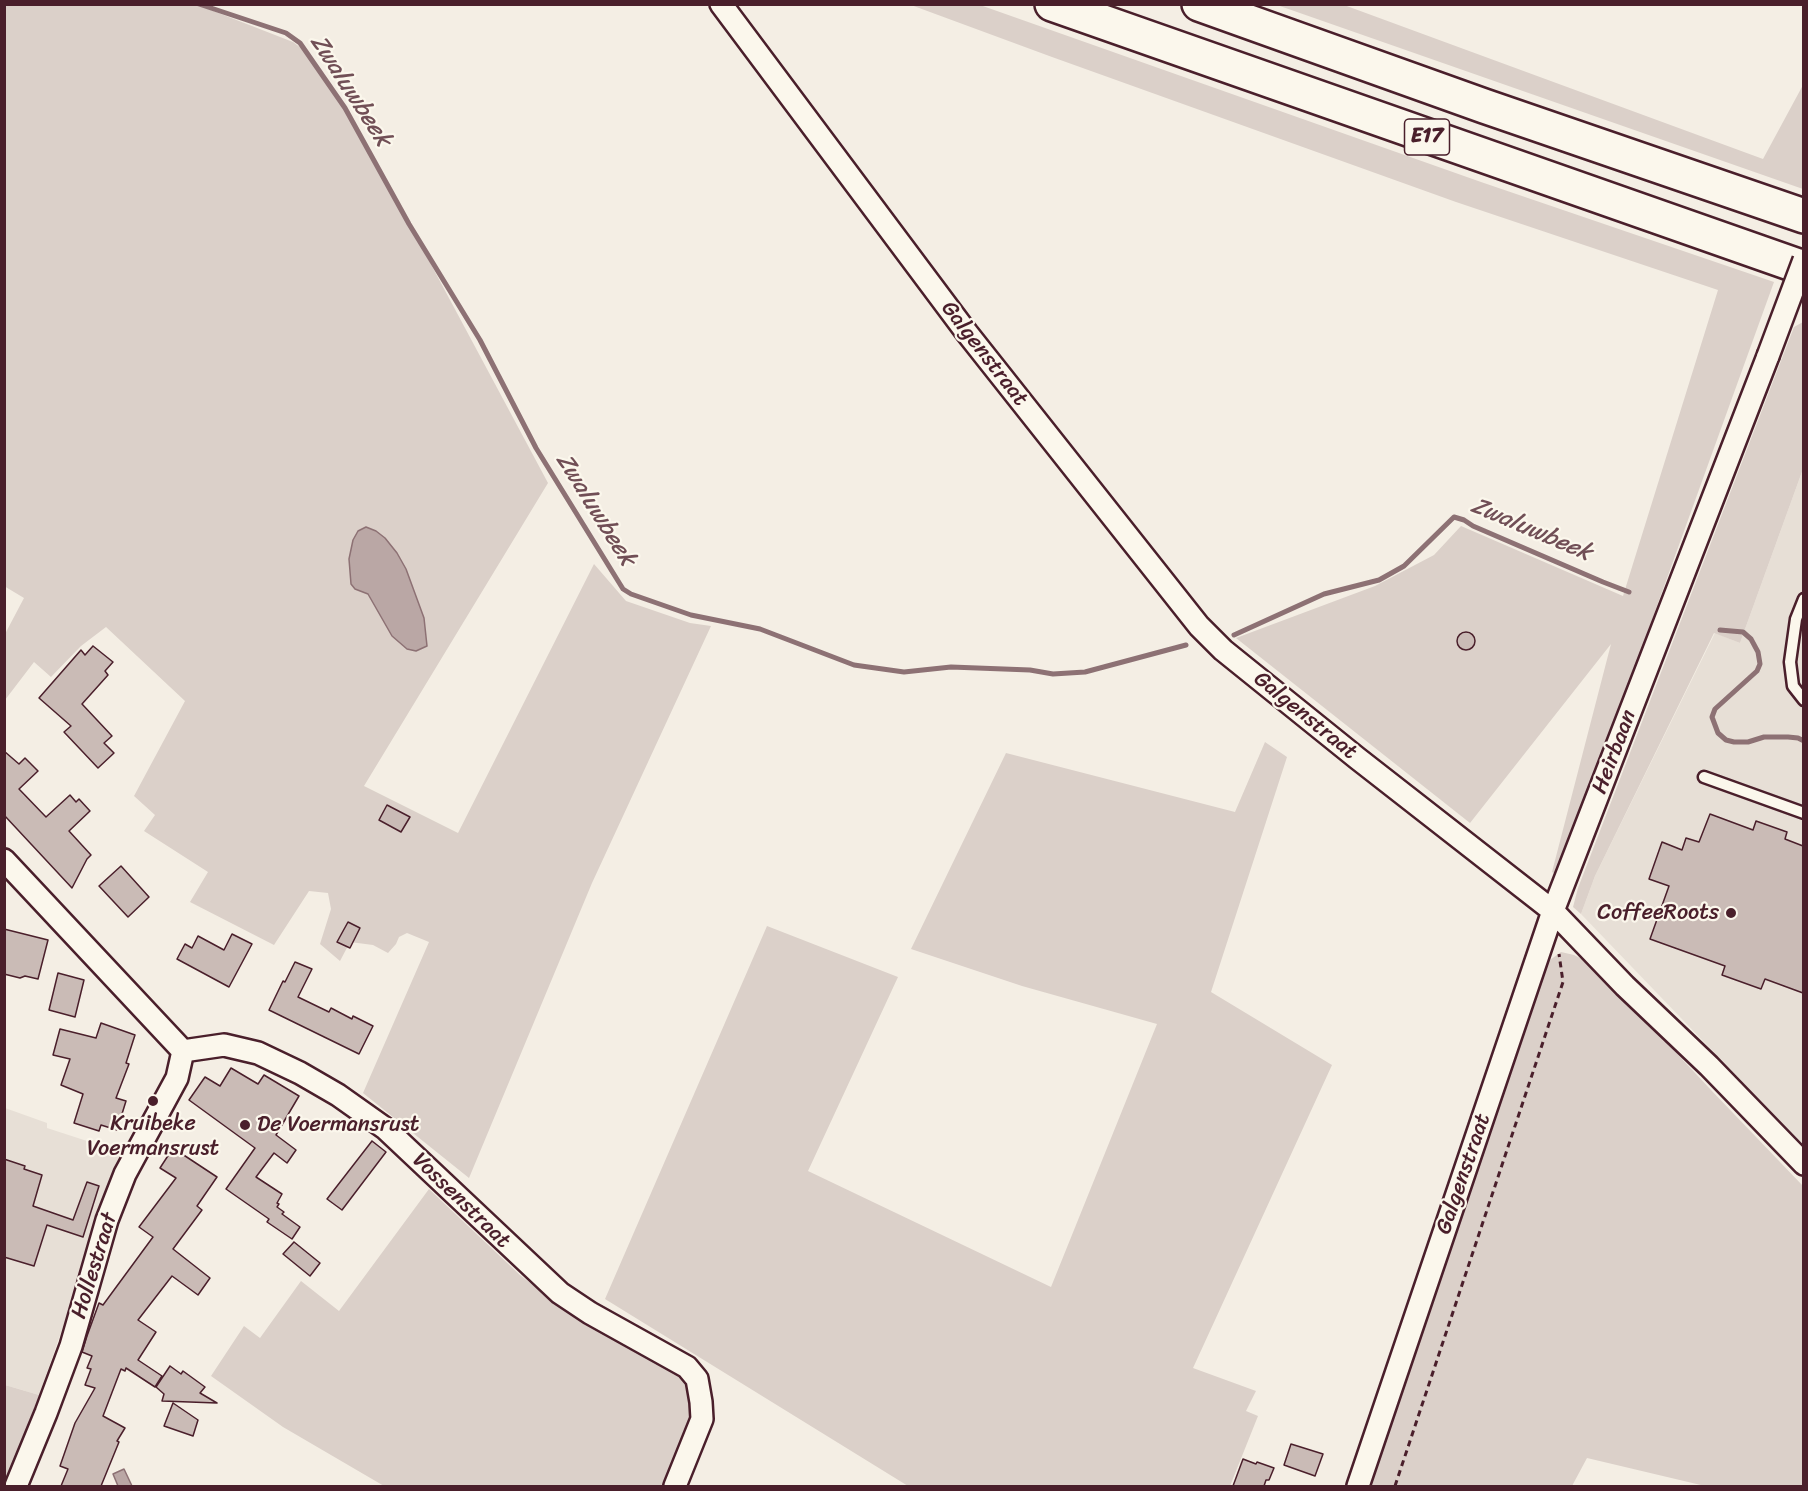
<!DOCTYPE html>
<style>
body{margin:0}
#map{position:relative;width:1808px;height:1491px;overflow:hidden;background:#f4eee4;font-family:Sriracha,sans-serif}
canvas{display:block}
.frame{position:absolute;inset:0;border:6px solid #4a1f2b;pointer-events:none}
</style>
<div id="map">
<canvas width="1808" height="1491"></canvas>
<div class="frame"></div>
</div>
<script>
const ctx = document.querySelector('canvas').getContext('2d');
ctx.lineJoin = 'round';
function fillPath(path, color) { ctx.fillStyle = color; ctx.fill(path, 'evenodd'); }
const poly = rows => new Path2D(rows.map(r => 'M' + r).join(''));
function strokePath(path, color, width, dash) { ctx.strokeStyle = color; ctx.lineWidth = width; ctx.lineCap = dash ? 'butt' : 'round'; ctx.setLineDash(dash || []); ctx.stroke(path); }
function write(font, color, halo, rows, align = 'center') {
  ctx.font = font + ' Sriracha,sans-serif'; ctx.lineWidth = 4.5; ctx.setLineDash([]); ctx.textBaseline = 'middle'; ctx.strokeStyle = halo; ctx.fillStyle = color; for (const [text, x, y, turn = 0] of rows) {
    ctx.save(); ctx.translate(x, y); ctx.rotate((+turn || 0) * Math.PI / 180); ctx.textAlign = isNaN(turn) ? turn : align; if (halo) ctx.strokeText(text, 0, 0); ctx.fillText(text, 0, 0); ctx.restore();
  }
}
const built = poly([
 [1803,469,1803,1145,1581,914,1595,876,1715,633,1740,643],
 [5,1108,47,1123,47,1128,124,1153,39,1395,5,1385]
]);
const green = poly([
 [5,5,198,5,293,42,305,51,351,115,548,483,364,786,458,833,594,564,626,601,690,623,711,626,592,883,469,1178,363,1093,429,942,407,933,399,937,396,944,388,953,373,945,350,942,340,961,320,944,331,909,328,893,309,891,274,945,190,902,208,872,144,831,155,815,134,796,185,701,106,627,81,646,51,677,34,662,5,700,5,634,24,598,4,586],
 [911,5,980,5,1481,182,1774,282,1559,877,1552,872,1611,644,1470,823,1236,638,1375,586,1434,555,1461,526,1623,596,1718,290,1456,202,1052,57],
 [1277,5,1344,5,1763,159,1803,85,1803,189],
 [1803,322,1803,469,1740,643,1714,633,1595,876,1581,914,1573,907,1578,888,1794,327],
 [1265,742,1287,757,1211,992,1332,1065,1193,1368,1256,1391,1246,1411,1258,1416,1230,1486,908,1486,605,1299,767,926,898,977,808,1171,1051,1287,1157,1024,1022,986,911,949,1006,753,1235,812],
 [1561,952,1574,955,1588,962,1609,981,1711,1090,1803,1186,1803,1486,1705,1486,1587,1458,1572,1486,1365,1486,1540,978,1550,960],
 [429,1189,520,1275,568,1313,674,1372,686,1382,694,1399,693,1417,666,1486,384,1486,283,1427,211,1376,244,1326,260,1338,301,1281,339,1311],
 [5,1385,39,1395,5,1485,4,1385]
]);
const water = poly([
 [366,527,376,531,385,538,397,553,406,569,424,618,427,646,416,651,407,649,392,636,368,594,355,589,351,584,349,559,353,540,358,531,366,527],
 [124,1469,132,1486,118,1486,113,1474,124,1469]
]);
const stream = poly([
 [199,4,286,33,300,43,345,108,409,224,480,340,536,448,623,589,631,594,691,615,760,629,854,665,904,672,951,667,1030,670,1053,674,1085,672,1186,645],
 [1720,630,1743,632,1751,639,1758,652,1760,664,1757,671,1715,709,1712,717,1718,733,1726,740,1734,742,1748,742,1764,737,1788,737,1798,738,1804,741],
 [1234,635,1324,594,1379,580,1404,566,1454,517,1464,520,1473,526,1603,582,1629,592]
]);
const building = poly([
 '1457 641a9 9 0 1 1 18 0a9 9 0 1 1-18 0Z',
 [93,646,113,662,105,671,108,675,82,704,112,736,104,743,114,753,98,768,64,732,71,726,39,698,81,650,85,655,93,646],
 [4,751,19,764,25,758,38,771,19,789,46,817,70,795,76,802,79,799,90,811,69,831,91,855,87,859,72,888,4,815,4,751],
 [387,805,410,817,401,832,379,820,387,805],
 [1710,814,1753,830,1756,821,1787,832,1785,839,1803,846,1803,993,1765,979,1761,989,1722,975,1725,966,1650,939,1669,886,1649,879,1662,842,1682,850,1686,838,1699,842,1710,814],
 [121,866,149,897,128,917,99,886,121,866],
 [348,922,360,928,350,948,337,942,348,922],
 [4,929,48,940,38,979,25,976,20,978,4,974,4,929],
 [232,934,252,944,229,987,177,959,185,944,192,948,198,936,224,950,232,934],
 [295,962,312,969,298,997,329,1012,331,1008,352,1019,353,1016,373,1026,359,1054,269,1010,283,981,285,982,295,962],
 [58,973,84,980,75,1017,49,1010,58,973],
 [101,1023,135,1035,126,1063,129,1064,116,1098,126,1101,117,1130,101,1125,99,1131,74,1123,83,1094,61,1085,70,1059,53,1055,60,1029,96,1038,101,1023],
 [231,1068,258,1084,264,1075,299,1096,276,1135,296,1150,287,1163,274,1153,256,1177,282,1194,277,1203,279,1204,277,1207,284,1212,282,1214,300,1227,292,1239,267,1222,269,1219,226,1189,255,1148,189,1100,205,1077,220,1086,231,1068],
 [372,1141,386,1152,342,1210,327,1199,372,1141],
 [173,1148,217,1177,197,1206,202,1210,173,1249,210,1278,198,1295,172,1276,138,1320,156,1332,138,1360,162,1376,155,1387,126,1368,125,1371,121,1369,103,1416,125,1428,117,1441,119,1442,101,1486,61,1486,68,1469,60,1466,75,1423,95,1388,85,1385,91,1369,87,1368,92,1356,82,1352,87,1336,99,1303,103,1305,153,1237,139,1227,176,1178,160,1168,173,1148],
 [4,1159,25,1166,24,1169,42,1175,33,1206,73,1220,87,1182,99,1186,83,1237,47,1225,34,1266,4,1257,4,1159],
 [294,1242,320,1263,310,1276,283,1254,294,1242],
 [170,1366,181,1374,183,1371,205,1387,200,1393,217,1403,162,1401,164,1394,156,1387,170,1366],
 [173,1403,198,1420,193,1436,164,1426,173,1403],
 [1291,1444,1323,1454,1315,1476,1284,1465,1291,1444],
 [1243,1459,1256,1464,1257,1462,1274,1468,1269,1480,1266,1480,1264,1486,1233,1486,1243,1459]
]);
const path = poly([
 [1395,1486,1563,982,1559,954]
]);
const lane = poly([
 [1804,599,1796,619,1790,662,1793,686,1804,700],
 [1704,777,1804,813]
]);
const street = poly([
 [721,4,967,333,1199,626,1223,650,1357,758,1553,911,1625,986,1709,1066,1804,1164],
 [4,860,183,1051],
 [183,1051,224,1045,258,1053,300,1073,338,1095,386,1129,560,1293,590,1313,687,1367,697,1379,701,1402,702,1419,675,1486],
 [16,1486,46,1413,71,1346,107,1220,125,1174,177,1078,183,1051],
 [1358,1486,1553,911,1768,356]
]);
const highway = poly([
 [1052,4,1804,268],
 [1199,4,1484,106,1804,216]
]);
const streetBridge = poly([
 [1768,356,1804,260]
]);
const markers = [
 [1731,913,6,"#4a1f2b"],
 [153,1101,6,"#4a1f2b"],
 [245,1125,6,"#4a1f2b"]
];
const shields = [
 [1427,137,45]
];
const shieldNames = [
 ["E17",1427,137]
];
const streetNames = [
 ["Galgenstraat",984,354,52],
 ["Galgenstraat",1305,716,39],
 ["Heirbaan",1615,752,-69],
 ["Galgenstraat",1464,1174,-71],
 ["Vossenstraat",461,1201,44],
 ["Hollestraat",95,1266,-73]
];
const poiNames = [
 ["CoffeeRoots",1719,913],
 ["Kruibeke",153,1124,"center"],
 ["Voermansrust",153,1149,"center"],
 ["De Voermansrust",257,1125,"left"]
];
const waterNames = [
 ["Zwaluwbeek",350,91,57],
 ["Zwaluwbeek",595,510,58],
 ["Zwaluwbeek",1531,530,23]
];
fillPath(built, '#e7dfd6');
fillPath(green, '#dbd0c9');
fillPath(water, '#baa7a5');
strokePath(water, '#8d7174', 1.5);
strokePath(stream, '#8d7174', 5);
fillPath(building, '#cabbb6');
strokePath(building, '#4a1f2b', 1.5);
strokePath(lane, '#4a1f2b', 15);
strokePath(street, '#4a1f2b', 26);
strokePath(highway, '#4a1f2b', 38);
strokePath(path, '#4a1f2b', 3, [6, 4.5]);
strokePath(lane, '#fbf7ec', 10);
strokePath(street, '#fbf7ec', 21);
strokePath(highway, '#fbf7ec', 33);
strokePath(streetBridge, '#4a1f2b', 26, []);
strokePath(streetBridge, '#fbf7ec', 21);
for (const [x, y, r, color] of markers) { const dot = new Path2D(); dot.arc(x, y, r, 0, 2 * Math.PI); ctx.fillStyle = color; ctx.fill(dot); strokePath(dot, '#fbf7ec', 2); }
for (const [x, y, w] of shields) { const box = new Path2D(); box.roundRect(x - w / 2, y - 18, w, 36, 4.5); ctx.fillStyle = '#fbf7ec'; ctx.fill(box); strokePath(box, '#4a1f2b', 1.5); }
write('bold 21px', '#4a1f2b', null, shieldNames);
write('22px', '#4a1f2b', '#fbf7ec', streetNames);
write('22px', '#4a1f2b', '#fbf7ec', poiNames, 'right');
write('italic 24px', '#714f56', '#fbf7ec', waterNames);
</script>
